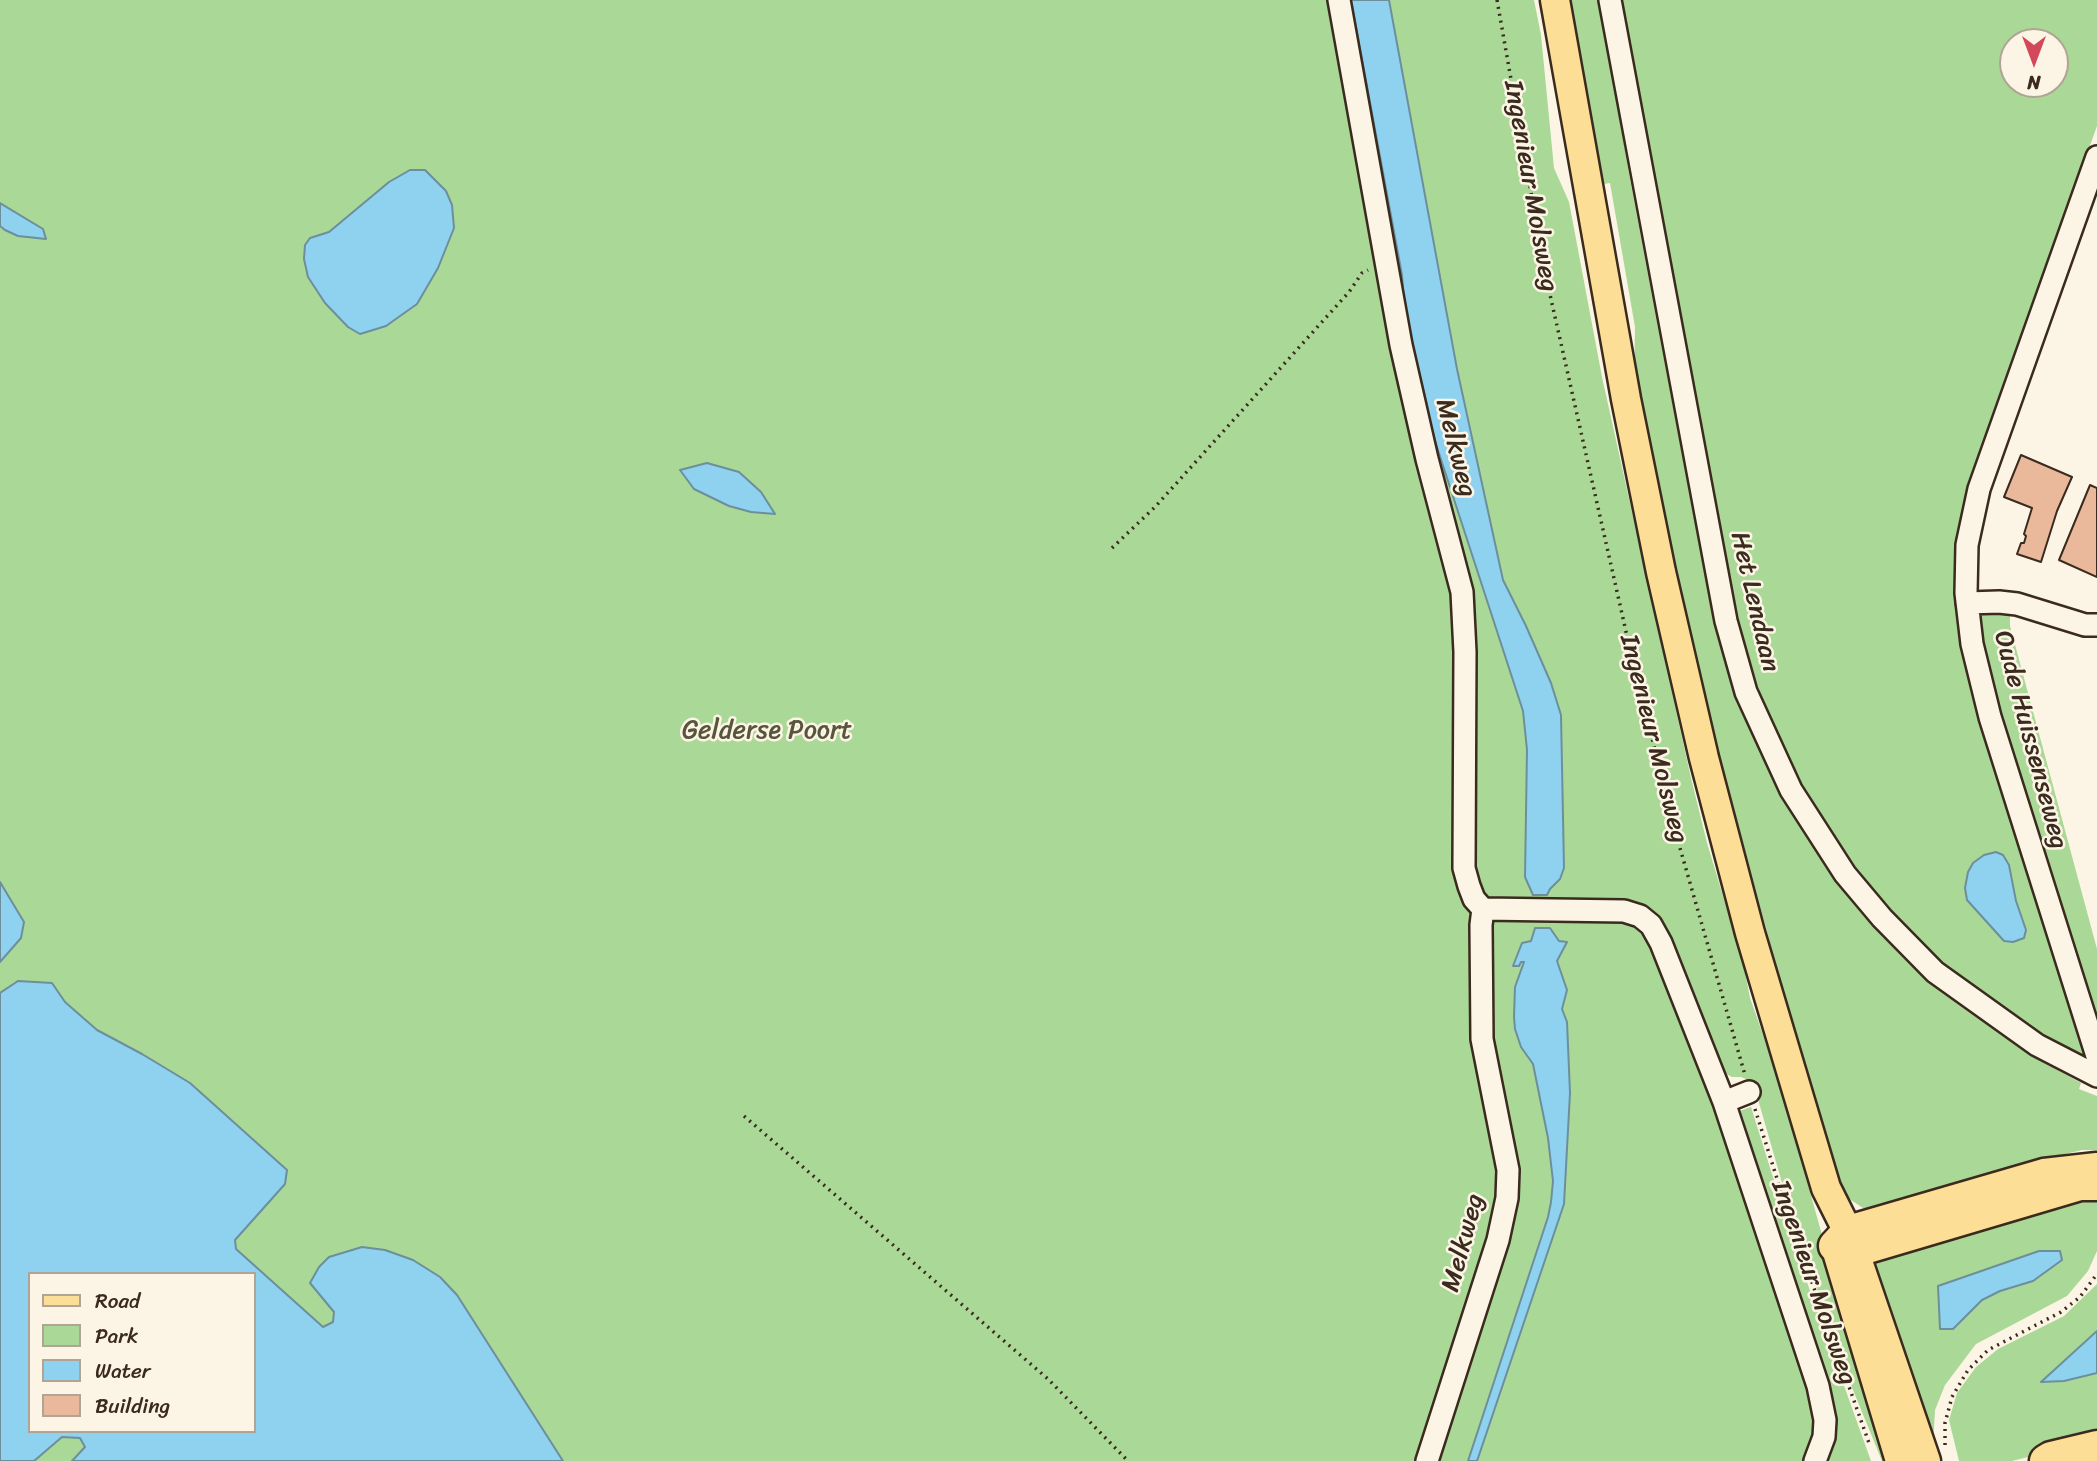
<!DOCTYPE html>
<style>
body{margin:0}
#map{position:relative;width:2097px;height:1461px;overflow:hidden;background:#fcf5e5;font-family:Sriracha,sans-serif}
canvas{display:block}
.legend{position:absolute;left:28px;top:1272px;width:228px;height:161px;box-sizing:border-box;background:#fcf5e5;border:2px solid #afa495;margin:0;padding:9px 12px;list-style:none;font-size:21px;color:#3b2a1e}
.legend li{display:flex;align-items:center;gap:14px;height:35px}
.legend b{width:35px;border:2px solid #afa495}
.north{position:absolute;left:1999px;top:28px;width:70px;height:70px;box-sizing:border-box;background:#fcf5e5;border:2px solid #afa495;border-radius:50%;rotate:180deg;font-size:19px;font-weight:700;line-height:28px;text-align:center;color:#3b2a1e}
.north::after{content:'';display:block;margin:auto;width:24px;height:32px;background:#d1495b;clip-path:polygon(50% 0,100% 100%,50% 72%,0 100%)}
</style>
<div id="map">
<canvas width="2097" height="1461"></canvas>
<ul class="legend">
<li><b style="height:9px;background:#fdde96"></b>Road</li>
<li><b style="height:19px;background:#aad897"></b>Park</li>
<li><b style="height:19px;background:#8ed2f0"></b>Water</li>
<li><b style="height:19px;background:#eab99b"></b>Building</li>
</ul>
<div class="north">N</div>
</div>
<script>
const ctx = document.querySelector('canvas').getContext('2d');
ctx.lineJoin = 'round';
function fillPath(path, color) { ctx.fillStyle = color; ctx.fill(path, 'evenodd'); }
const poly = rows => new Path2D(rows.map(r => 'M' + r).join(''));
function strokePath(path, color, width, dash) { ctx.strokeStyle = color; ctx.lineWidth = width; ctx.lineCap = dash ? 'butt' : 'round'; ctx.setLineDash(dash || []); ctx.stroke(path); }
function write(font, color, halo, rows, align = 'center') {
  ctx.font = font + ' Sriracha,sans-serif'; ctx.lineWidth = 5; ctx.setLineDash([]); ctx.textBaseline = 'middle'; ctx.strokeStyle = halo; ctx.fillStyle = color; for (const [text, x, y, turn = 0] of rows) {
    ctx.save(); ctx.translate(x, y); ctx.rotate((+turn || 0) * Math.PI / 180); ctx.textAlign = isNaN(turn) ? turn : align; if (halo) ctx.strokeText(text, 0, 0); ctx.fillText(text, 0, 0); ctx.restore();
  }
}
const green = poly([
 [0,0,1534,0,1541,35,1554,168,1569,202,1602,377,1691,778,1707,843,1743,962,1750,998,1777,1074,1831,1267,1893,1461,1882,1461,1851,1385,1793,1221,1753,1082,1741,1077,1732,1077,1713,1067,1644,927,1707,1076,1817,1407,1813,1446,1805,1461,449,1461,0,1014],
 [1562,0,1599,0,1630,179,1714,624,1734,693,1782,798,1837,879,1873,926,1929,980,2028,1054,2081,1083,2079,1089,2097,1096,2097,1150,2082,1150,2020,1165,1903,1198,1876,1209,1863,1208,1842,1194,1797,1045,1705,700,1634,390,1635,327,1610,183,1596,185],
 [1621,0,2097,0,2097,126,1985,438,1960,520,1955,561,1959,634,1986,741,2085,1049,2084,1061,2041,1035,1942,962,1892,912,1855,869,1801,785,1758,688,1738,618,1678,316],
 [2013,42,2055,42,2055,84,2013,84],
 [2009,865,2016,901,2026,930,2013,942,2004,941,1967,900],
 [2010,607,2010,626,2097,949,2097,1017,2095,1019,2002,721,1976,618,1975,612],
 [1751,1107,1798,1257,1871,1461,1821,1461,1825,1451,1734,1113],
 [2097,1192,2097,1251,2088,1271,2067,1296,1976,1344,1945,1385,1935,1410,1933,1446,1874,1271,1874,1259],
 [2039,1251,2062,1260,2033,1281,2000,1291,1982,1300,1953,1329,1940,1329],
 [2097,1284,2097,1331,2082,1346,2064,1381,2097,1373,2097,1440,2012,1461,1959,1461,1949,1420,1957,1393,1976,1367,1998,1349,2064,1316],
 [0,1361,30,1431,76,1431,104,1461,0,1461]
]);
const water = poly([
 [1351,0,1389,0,1457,369,1503,580,1526,626,1551,683,1561,715,1564,868,1560,879,1550,889,1547,895,1533,895,1525,877,1527,750,1523,711,1433,435,1405,317,1402,275,1351,0],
 [410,170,425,170,446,191,452,205,454,228,438,268,417,304,386,326,360,334,348,327,325,303,308,277,304,259,305,245,310,238,329,232,389,182,410,170],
 [0,203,43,229,46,239,18,236,5,230,0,226,0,203],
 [707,463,739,472,761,492,775,514,751,512,729,506,694,489,680,470,707,463],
 [1996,852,2003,855,2009,865,2016,901,2026,930,2024,938,2013,942,2004,941,1967,900,1965,888,1968,872,1973,863,1984,855,1996,852],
 [0,882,24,922,21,938,0,962,0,882],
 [1535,928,1550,928,1559,941,1567,942,1557,961,1567,990,1562,1009,1567,1022,1570,1093,1564,1204,1477,1461,1468,1461,1548,1217,1551,1202,1553,1181,1548,1138,1533,1064,1521,1047,1515,1029,1514,1017,1515,987,1524,962,1521,962,1519,966,1513,966,1522,943,1531,941,1535,928],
 [18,981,52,983,65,1002,97,1030,142,1054,190,1083,287,1170,285,1184,235,1240,236,1249,323,1327,333,1322,334,1312,310,1283,319,1267,329,1257,362,1247,385,1250,413,1260,440,1277,457,1295,563,1461,72,1461,85,1447,80,1438,62,1437,34,1461,0,1461,0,993,18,981],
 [30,1274,254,1274,254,1431,30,1431,30,1274],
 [2039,1251,2060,1251,2062,1260,2033,1281,2000,1291,1982,1300,1953,1329,1940,1329,1938,1286,2039,1251],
 [2097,1331,2097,1373,2064,1381,2041,1382,2097,1331]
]);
const building = poly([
 [2021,455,2072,477,2057,511,2041,562,2017,554,2021,543,2024,543,2026,536,2024,534,2032,508,2004,497,2021,455],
 [2090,485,2097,488,2097,577,2059,560,2090,485]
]);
const path = poly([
 [1497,0,1546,277,1634,667,1680,848,1745,1075],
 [1112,548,1155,507,1349,292,1362,273,1368,270],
 [1755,1109,1792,1226,1869,1443],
 [744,1116,1048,1379,1128,1461],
 [1945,1445,1945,1423,1952,1397,1968,1370,1988,1350,2061,1312,2080,1297,2097,1274]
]);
const minor = poly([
 [1339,0,1401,345,1427,459,1462,592,1465,652,1464,868,1469,886,1474,899,1483,909,1624,911,1640,916,1651,925,1661,943,1724,1102,1818,1386,1825,1420,1824,1437,1815,1461],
 [1610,0,1726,621,1746,692,1791,790,1845,874,1882,918,1935,972,2037,1045,2097,1076],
 [2097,157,1979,489,1967,545,1966,593,1972,644,1990,717,2097,1056],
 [1967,603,1999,602,2017,604,2085,625,2097,625],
 [1724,1102,1749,1092],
 [1427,1461,1498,1240,1507,1198,1508,1170,1482,1039,1481,925,1483,909]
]);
const major = poly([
 [1555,0,1626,399,1661,572,1704,758,1750,933,1826,1188,1848,1232,1926,1461],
 [1837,1252,1900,1461]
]);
const highway = poly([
 [2097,1169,2044,1175,1879,1223,1848,1232,1835,1246,1854,1251,2080,1184,2097,1184],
 [2046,1461,2051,1458,2097,1447]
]);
const streetNames = [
 ["Ingenieur Molsweg",1530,186,80],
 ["Melkweg",1455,448,76],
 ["Het Lendaan",1754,602,77],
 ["Ingenieur Molsweg",1653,739,76],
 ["Oude Huissenseweg",2030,740,75],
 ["Melkweg",1464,1243,-75],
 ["Ingenieur Molsweg",1813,1283,71]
];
const parkNames = [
 ["Gelderse Poort",767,731]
];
fillPath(green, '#aad897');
fillPath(water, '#8ed2f0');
strokePath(water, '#6d8f9c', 2);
fillPath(building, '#eab99b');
strokePath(building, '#3b2a1e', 2);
strokePath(minor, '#3b2a1e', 26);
strokePath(major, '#3b2a1e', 33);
strokePath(highway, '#3b2a1e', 37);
strokePath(path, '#3b2a1e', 3.5, [2, 5]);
strokePath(minor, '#fcf5e5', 21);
strokePath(major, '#fdde96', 28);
strokePath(highway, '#fdde96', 32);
write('26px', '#3b2a1e', '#fcf5e5', streetNames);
write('26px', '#57563c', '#fcf5e5', parkNames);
</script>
